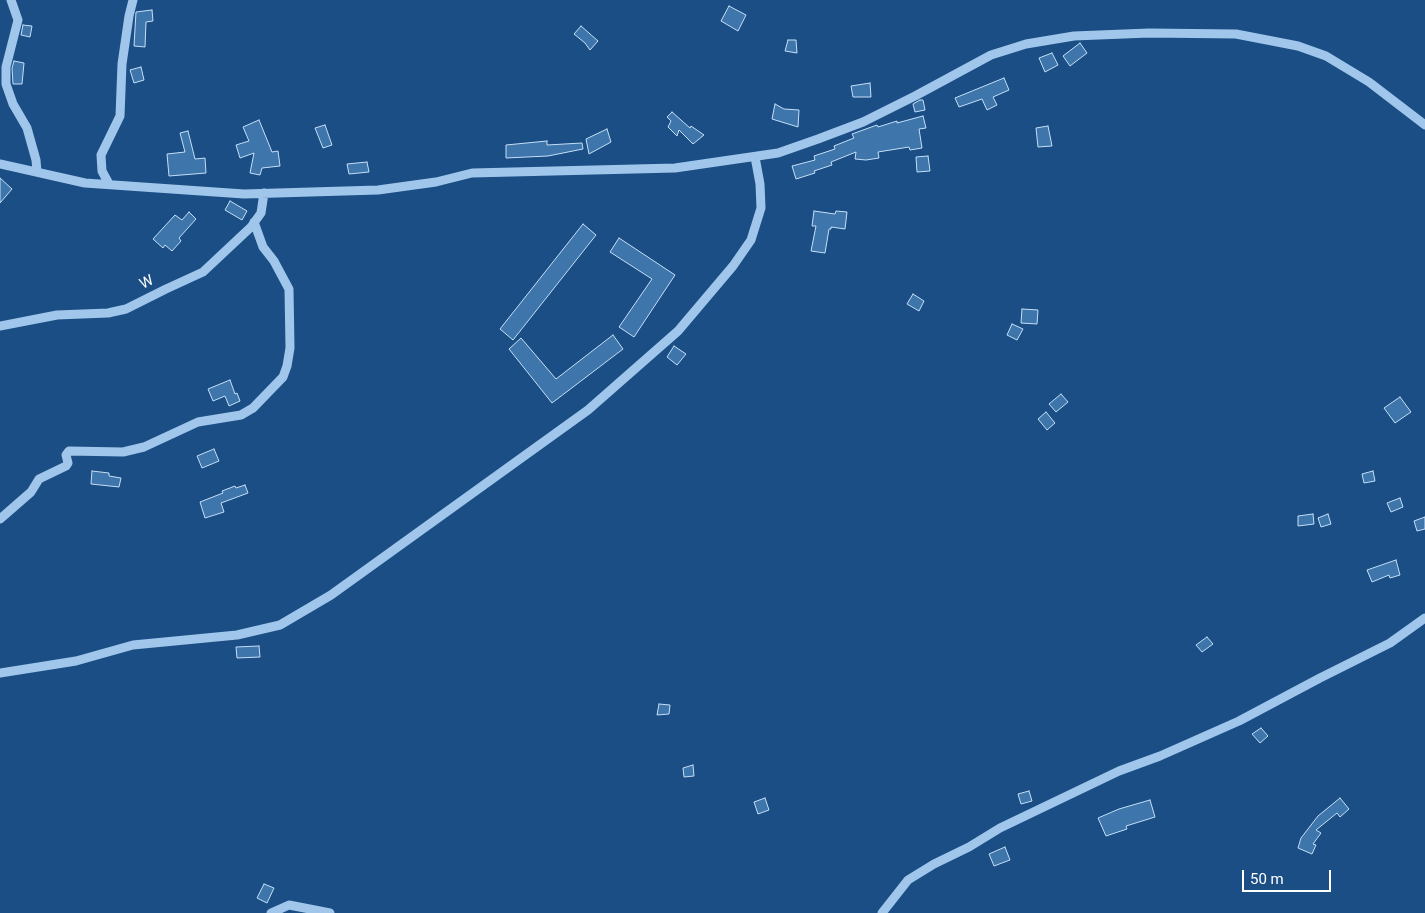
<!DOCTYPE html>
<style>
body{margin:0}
#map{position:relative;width:1425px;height:913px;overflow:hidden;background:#1a4e84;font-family:Roboto,sans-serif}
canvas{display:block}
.scale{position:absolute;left:1242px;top:870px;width:89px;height:22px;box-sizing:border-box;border:2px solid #fff;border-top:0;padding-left:6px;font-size:15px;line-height:18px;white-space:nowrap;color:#fff;-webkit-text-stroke:4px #1a4e84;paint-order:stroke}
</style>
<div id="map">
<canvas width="1425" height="913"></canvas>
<div class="scale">50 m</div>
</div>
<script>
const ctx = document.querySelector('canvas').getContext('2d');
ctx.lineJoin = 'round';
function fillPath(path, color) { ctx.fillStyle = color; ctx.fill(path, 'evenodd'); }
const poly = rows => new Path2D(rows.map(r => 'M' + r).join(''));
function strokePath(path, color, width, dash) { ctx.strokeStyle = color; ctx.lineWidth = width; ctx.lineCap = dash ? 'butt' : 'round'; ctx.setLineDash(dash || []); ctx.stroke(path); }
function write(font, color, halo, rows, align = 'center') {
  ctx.font = font + ' Roboto,sans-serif'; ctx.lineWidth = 4.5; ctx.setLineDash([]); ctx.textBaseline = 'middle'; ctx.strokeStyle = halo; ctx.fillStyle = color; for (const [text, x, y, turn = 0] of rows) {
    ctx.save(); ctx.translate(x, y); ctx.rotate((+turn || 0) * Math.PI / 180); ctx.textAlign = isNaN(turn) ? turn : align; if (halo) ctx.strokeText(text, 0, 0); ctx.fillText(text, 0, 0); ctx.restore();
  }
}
const building = poly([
 [729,6,746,15,738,31,721,21,729,6],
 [152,10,153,21,146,22,145,47,134,46,136,12,152,10],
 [23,25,32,26,30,37,21,35,23,25],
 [581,26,598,41,590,50,585,43,574,34,581,26],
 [788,40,796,40,797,53,785,51,788,40],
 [1080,43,1087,53,1070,66,1063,56,1080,43],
 [1052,53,1058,65,1045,72,1039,58,1052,53],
 [14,61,24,63,22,84,13,84,12,68,14,61],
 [141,67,144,80,134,83,130,70,141,67],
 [1004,78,1009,90,993,97,997,105,987,110,982,99,959,107,955,98,1004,78],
 [870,83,871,97,853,97,851,86,870,83],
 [920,100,923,100,925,110,915,112,913,104,920,100],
 [775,104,784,109,799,110,798,127,772,119,775,104],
 [672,112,690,128,691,126,704,135,693,144,679,130,677,136,668,127,671,121,667,117,672,112],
 [923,116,926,128,919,129,922,148,910,150,909,147,878,152,879,158,866,160,855,159,856,152,831,162,832,165,814,171,815,173,796,179,792,166,815,160,814,156,835,149,834,146,854,138,852,134,877,125,878,127,897,121,897,123,923,116],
 [259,120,272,152,278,151,280,166,262,168,260,175,250,173,254,153,240,158,236,145,249,141,243,127,259,120],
 [325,125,332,145,323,148,315,128,325,125],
 [1048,126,1052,146,1038,147,1036,128,1048,126],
 [607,129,611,142,589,154,586,139,607,129],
 [188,131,195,159,205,158,206,173,169,176,167,154,185,152,180,133,188,131],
 [547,141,547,145,582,143,583,149,548,156,506,158,506,145,547,141],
 [928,156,930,171,917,172,916,157,928,156],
 [367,162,369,172,349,174,347,164,367,162],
 [0,178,12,189,0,203,0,178],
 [230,201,247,211,242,220,225,210,230,201],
 [814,211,835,214,836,211,847,212,845,229,831,227,831,229,829,229,825,253,811,251,816,226,812,226,814,211],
 [189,212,196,219,179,238,181,241,172,251,165,245,163,248,153,239,175,215,182,220,189,212],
 [583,224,596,235,513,340,500,329,583,224],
 [619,238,675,275,634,337,619,327,652,279,610,252,619,238],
 [913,294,924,301,919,311,907,304,913,294],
 [1022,309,1038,310,1037,324,1021,323,1022,309],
 [1012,324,1023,329,1017,340,1007,335,1012,324],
 [613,335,623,349,552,403,509,349,521,338,556,379,613,335],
 [674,346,686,354,677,365,667,357,674,346],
 [230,380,235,394,237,393,240,401,229,406,225,396,213,401,208,389,230,380],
 [1061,394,1068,402,1056,412,1049,404,1061,394],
 [1400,397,1411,412,1395,423,1384,408,1400,397],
 [1046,412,1055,423,1047,430,1038,419,1046,412],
 [214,449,219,461,202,468,197,456,214,449],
 [92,471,109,473,109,476,121,478,119,487,91,484,92,471],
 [1373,471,1375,481,1364,483,1362,474,1373,471],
 [245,485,248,493,221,503,224,512,205,518,200,502,223,493,222,491,235,486,236,488,245,485],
 [1400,498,1403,507,1391,512,1387,503,1400,498],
 [1313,514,1314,524,1298,526,1298,516,1313,514],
 [1328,514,1331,524,1321,527,1318,518,1328,514],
 [1425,517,1425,529,1417,531,1414,521,1425,517],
 [1396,560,1400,575,1390,578,1389,575,1372,582,1367,570,1396,560],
 [1207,637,1213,644,1202,652,1196,645,1207,637],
 [259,646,260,657,237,658,236,647,259,646],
 [659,704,670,705,669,714,657,715,659,704],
 [1261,728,1268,736,1260,743,1252,734,1261,728],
 [693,765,694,776,684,777,683,768,693,765],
 [1029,791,1032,801,1021,804,1018,794,1029,791],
 [765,798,769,810,758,814,754,802,765,798],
 [1340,798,1349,809,1340,817,1337,813,1316,830,1321,833,1313,844,1316,845,1312,854,1298,848,1301,838,1318,816,1340,798],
 [1150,800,1155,817,1126,826,1127,829,1106,836,1098,818,1119,809,1150,800],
 [1005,847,1010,860,994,866,989,854,1005,847],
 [264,884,274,888,267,903,257,898,264,884]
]);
const minor = poly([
 [11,0,18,20,6,67,6,84,13,104,27,128,36,160,37,172],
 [0,164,85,183,244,194,378,190,436,182,472,173,675,168,778,153,818,139,863,122,915,96,991,55,1026,44,1074,36,1149,33,1236,34,1298,46,1326,56,1369,82,1425,125],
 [109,184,102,171,101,155,120,116,122,64,129,16,133,0],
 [0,326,57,315,108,313,126,309,166,289,203,272,251,227,261,213,264,193],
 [0,519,31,492,39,479,66,466,68,463,66,455,69,451,123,452,144,447,198,422,241,415,253,408,283,377,287,366,290,348,289,289,274,261,263,247,254,222],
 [0,673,76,661,133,645,237,635,280,625,331,595,588,410,678,331,733,266,751,240,761,208,760,184,755,157],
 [271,913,289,905,330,913],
 [882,913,908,880,934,864,969,847,1000,828,1119,771,1160,756,1239,721,1320,678,1390,643,1425,618]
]);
const streetNames = [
 ["W",147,283,-27]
];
fillPath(building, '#3e75ab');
strokePath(building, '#c5dff8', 1);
strokePath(minor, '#a0c6eb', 9);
write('15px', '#fff', '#1a4e84', streetNames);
</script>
